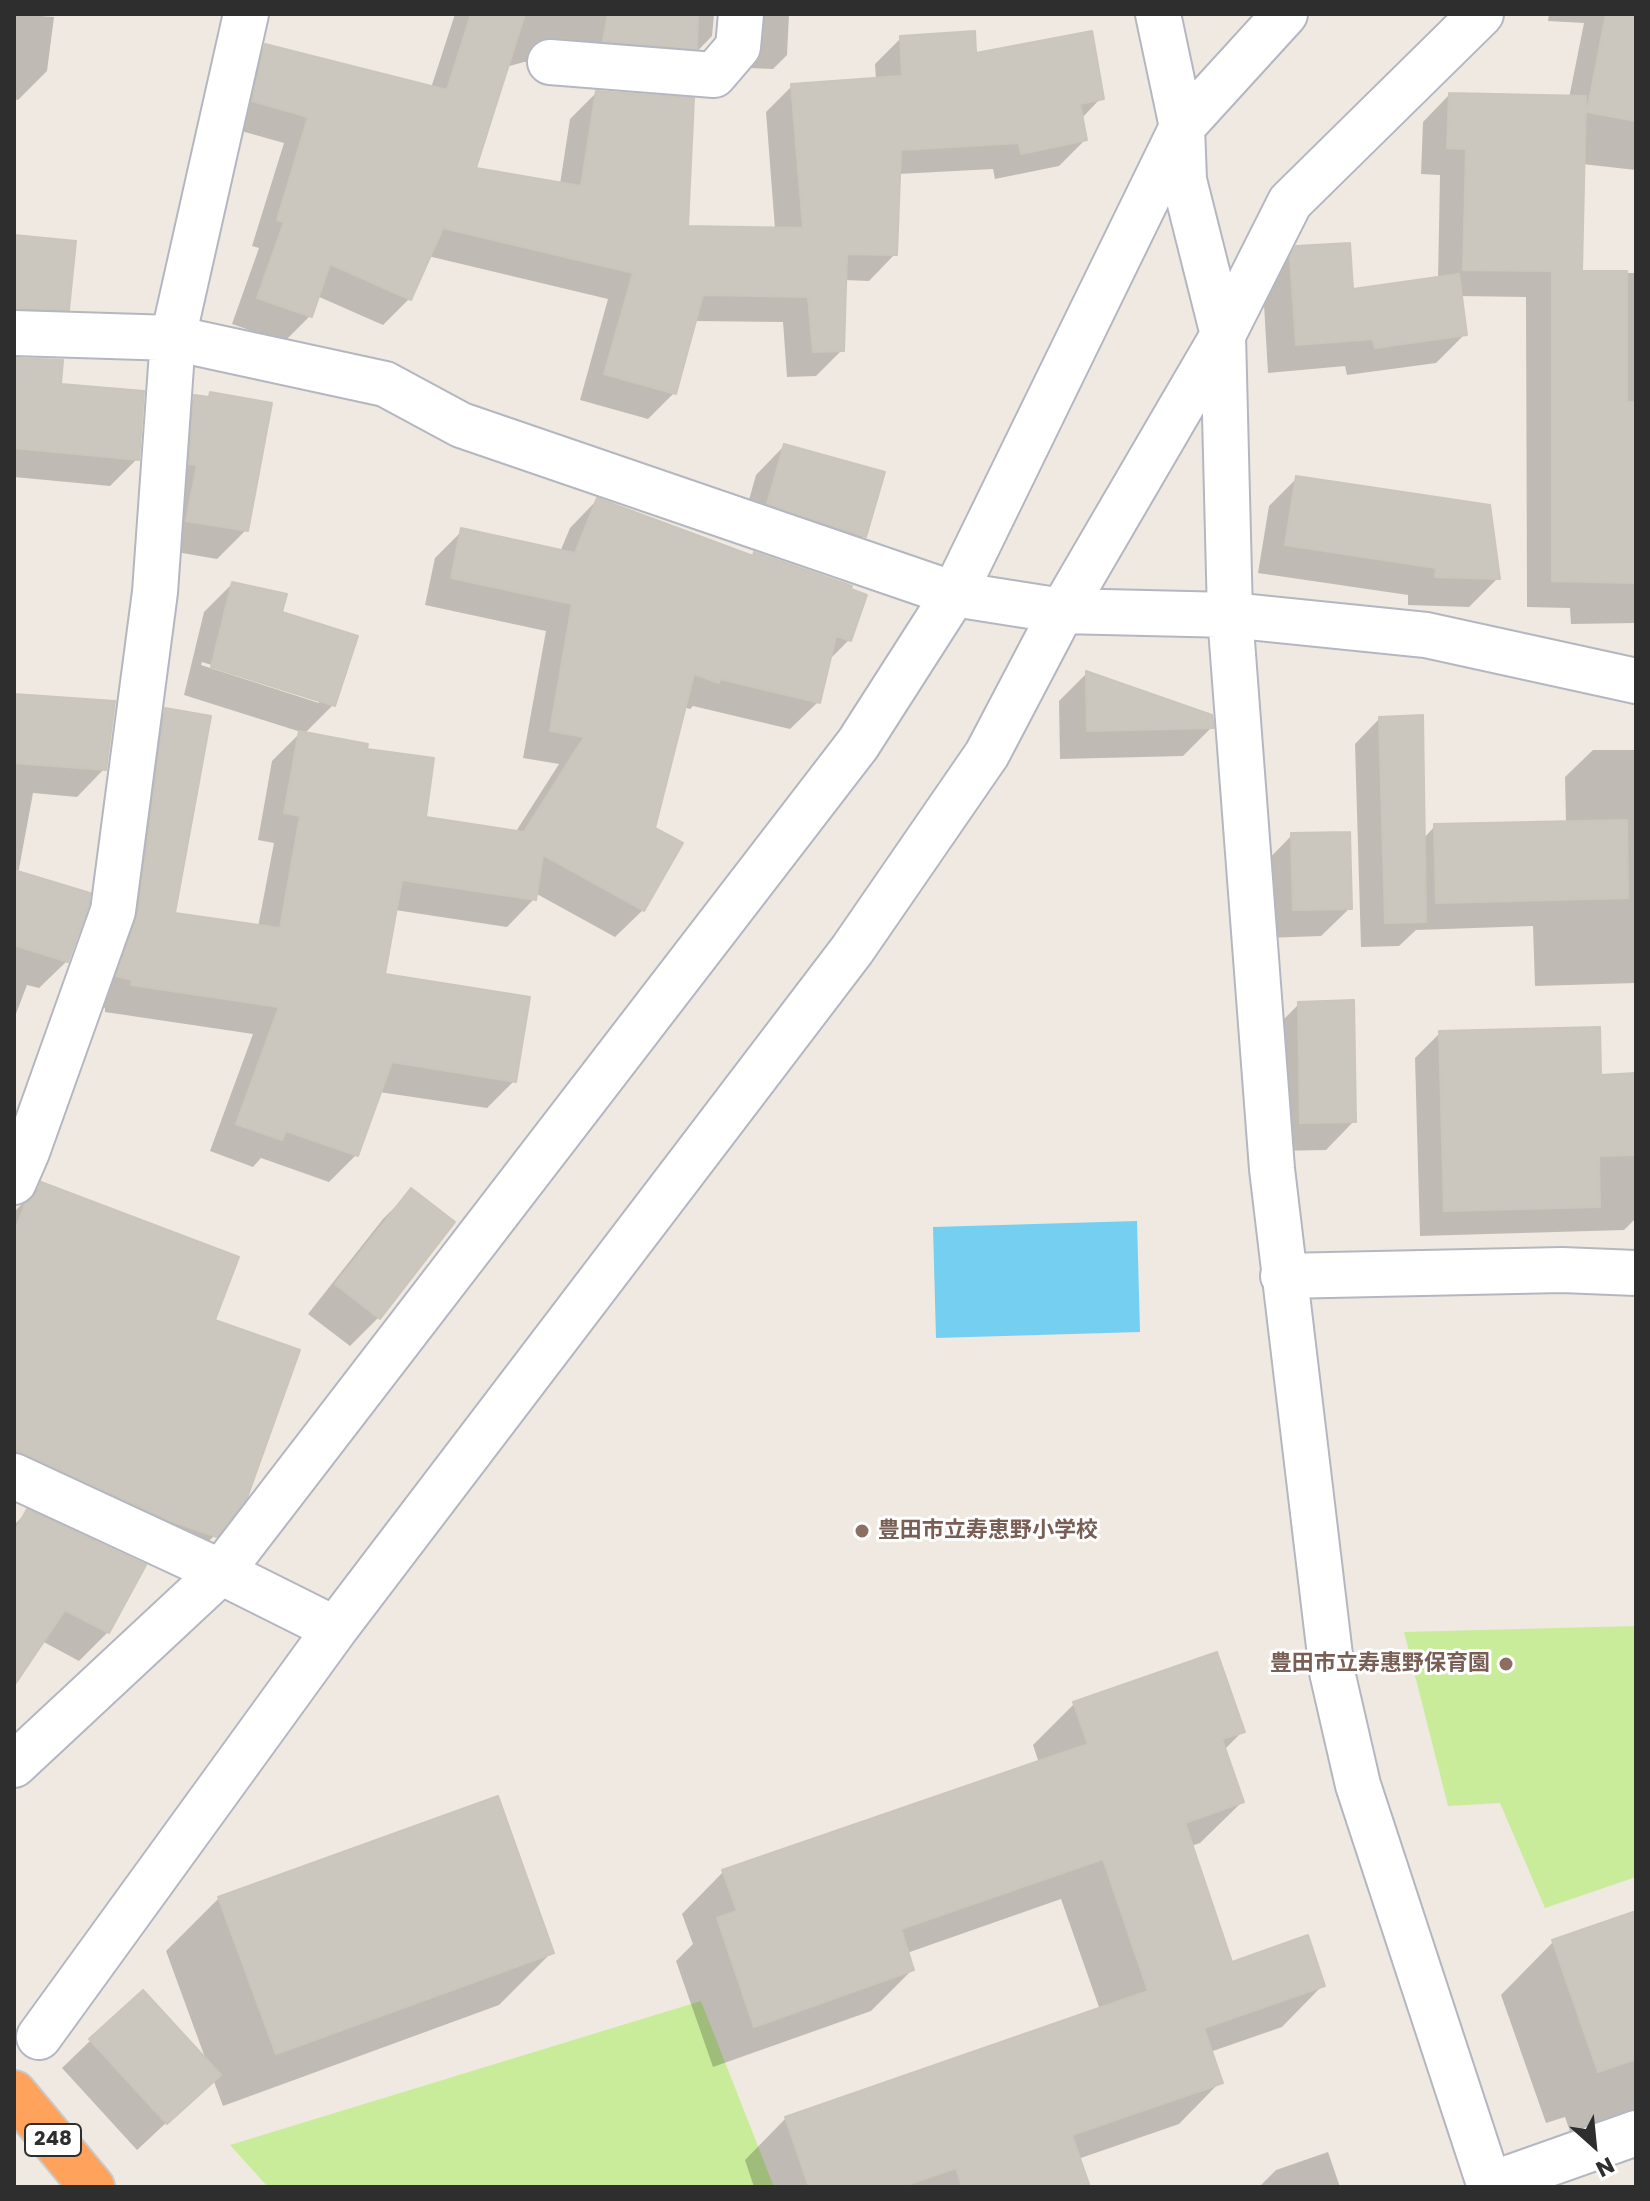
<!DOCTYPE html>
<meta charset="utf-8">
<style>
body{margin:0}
#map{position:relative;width:1650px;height:2201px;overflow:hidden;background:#efe9e1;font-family:Poppins,sans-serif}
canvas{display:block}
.frame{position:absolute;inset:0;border:16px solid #2e2e2e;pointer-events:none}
.north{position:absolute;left:1554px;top:2105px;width:80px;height:80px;-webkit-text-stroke:6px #fff;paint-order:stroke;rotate:153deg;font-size:22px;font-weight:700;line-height:32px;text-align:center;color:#2e2e2e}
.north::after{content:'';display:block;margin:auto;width:28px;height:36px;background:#2e2e2e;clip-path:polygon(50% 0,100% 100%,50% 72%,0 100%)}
</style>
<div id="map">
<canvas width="1650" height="2201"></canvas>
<div class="frame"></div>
<div class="north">N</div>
</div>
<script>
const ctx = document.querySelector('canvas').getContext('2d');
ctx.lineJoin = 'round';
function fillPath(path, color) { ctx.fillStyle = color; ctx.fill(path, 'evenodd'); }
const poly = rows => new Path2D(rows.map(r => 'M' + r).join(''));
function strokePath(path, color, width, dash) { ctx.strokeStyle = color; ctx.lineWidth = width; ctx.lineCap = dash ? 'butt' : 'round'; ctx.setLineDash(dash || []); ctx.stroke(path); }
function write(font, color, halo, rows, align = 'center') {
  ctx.font = font + ' Poppins,"Noto Sans JP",sans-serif'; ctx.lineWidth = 6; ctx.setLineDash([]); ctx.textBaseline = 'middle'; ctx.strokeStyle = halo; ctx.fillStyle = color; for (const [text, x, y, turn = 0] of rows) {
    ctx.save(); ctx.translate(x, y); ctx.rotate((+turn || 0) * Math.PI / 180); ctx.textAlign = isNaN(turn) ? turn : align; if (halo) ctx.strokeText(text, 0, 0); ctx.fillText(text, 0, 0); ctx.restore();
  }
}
const pitch = poly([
 [1636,1626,1636,1877,1545,1908,1500,1803,1448,1806,1404,1632],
 [701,2001,774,2187,268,2187,230,2145]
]);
const water = poly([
 [1137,1221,1140,1332,936,1338,933,1227]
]);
const shadow = poly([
 [14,14,54,17,47,71,18,100,14,99],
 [455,14,714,14,712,36,675,74,524,62,506,67,474,170,560,184,570,119,596,93,686,228,775,229,766,112,792,86,876,80,875,64,901,38,974,55,1101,98,1081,119,1085,140,1059,166,995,179,993,169,898,174,895,254,869,281,844,280,842,350,816,376,787,377,783,322,694,321,674,393,648,419,580,400,608,299,428,256,409,299,383,325,317,296,310,316,284,342,232,324,259,248,252,246,284,143,227,127,240,72,266,46,431,88],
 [747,14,789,14,787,55,773,69,748,68],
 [1549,14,1636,14,1636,170,1582,164,1580,273,1636,273,1636,623,1571,624,1570,608,1527,607,1526,297,1459,296,1465,334,1436,363,1347,375,1345,366,1268,373,1263,287,1268,277,1297,248,1351,291,1438,279,1440,175,1421,174,1423,122,1449,95,1569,98,1584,23,1548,21],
 [14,237,67,309,39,336,14,336],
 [14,360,59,385,137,459,110,486,14,477],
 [211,394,246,530,217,559,159,549,166,426,195,398,206,399],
 [784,446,864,536,836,565,740,532,756,475],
 [1297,478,1498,578,1469,607,1408,605,1408,595,1258,573,1269,506],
 [597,500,849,640,827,662,818,702,790,729,693,706,690,709,683,707,653,829,643,910,615,937,535,893,534,899,507,927,395,910,383,976,514,1081,487,1108,379,1092,356,1155,329,1182,261,1158,253,1167,210,1151,253,1034,105,1012,105,1008,90,1003,138,738,166,710,173,915,258,927,274,843,258,840,272,761,301,732,184,695,204,612,232,584,280,613,333,705,304,734,364,750,424,818,515,833,559,764,523,758,546,631,425,605,435,558,462,531,560,552,570,528],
 [202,662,319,699,319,703,201,665],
 [1087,673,1211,728,1183,756,1060,759,1059,701],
 [14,689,14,696,104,769,77,797,33,793,18,874,67,961,39,988,27,985,14,1019],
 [1380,718,1423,839,1435,826,1566,823,1565,777,1593,750,1636,750,1636,983,1535,986,1533,926,1416,930,1399,946,1361,947,1355,744],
 [1292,835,1350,908,1321,936,1265,938,1264,864],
 [1299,1004,1354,1121,1326,1150,1272,1151,1270,1033],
 [1440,1033,1599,1077,1636,1075,1636,1218,1624,1230,1420,1236,1415,1058],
 [42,1184,212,1321,215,1535,180,1570,14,1499,14,1212],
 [411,1191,378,1318,350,1346,308,1314,383,1219],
 [27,1512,108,1632,79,1661,42,1641,14,1683,14,1525],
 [1074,1704,1243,1731,1224,1750,1242,1802,1200,1843,1191,1846,1231,1964,1323,1985,1282,2027,1210,2052,1220,2082,1179,2124,1078,2159,1088,2187,754,2187,745,2160,786,2118,1100,2010,1061,1899,907,1953,912,1970,871,2011,713,2067,676,1961,693,1944,682,1914,723,1872,1039,1763,1033,1745],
 [219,1898,552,1952,499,2005,223,2106,213,2079,137,2150,62,2068,91,2040,207,2063,166,1951],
 [1636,1913,1636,2119,1573,2140,1565,2117,1546,2123,1501,1995,1553,1942],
 [1328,2152,1340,2187,1259,2187,1276,2170]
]);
const building = poly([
 [471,14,525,14,476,168,581,186,596,91,694,98,688,226,803,228,791,84,902,76,900,36,975,31,976,53,1092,31,1104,99,1080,104,1087,140,1021,154,1019,143,901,150,897,255,847,254,844,351,813,352,808,297,703,295,676,394,604,374,633,273,443,228,411,300,330,264,312,317,257,298,284,222,277,220,308,117,252,101,265,44,447,90,471,14],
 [608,14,698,14,697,49,603,41,608,14],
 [1606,14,1636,14,1636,121,1587,112,1606,14],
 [1449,93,1586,96,1582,271,1627,271,1627,402,1636,402,1636,583,1552,581,1552,271,1463,270,1466,149,1447,148,1449,93],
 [14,235,76,241,69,310,14,308,14,235],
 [1350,243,1353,289,1459,274,1467,335,1375,348,1373,339,1296,345,1290,257,1296,246,1350,243],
 [14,358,63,360,61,384,144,391,139,460,14,448,14,358],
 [210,392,272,403,248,531,186,521,197,465,189,464,194,395,209,397,210,392],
 [784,444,885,472,866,537,767,504,784,444],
 [1296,476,1490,505,1500,579,1435,577,1436,568,1285,545,1296,476],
 [597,498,753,556,754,552,852,586,851,589,867,595,851,641,836,636,820,703,720,679,719,683,694,674,655,828,683,843,644,911,543,855,536,900,402,880,385,974,530,997,516,1082,392,1062,358,1156,286,1131,282,1140,236,1124,279,1007,131,985,132,980,116,976,138,914,165,708,211,716,175,913,280,928,300,816,284,813,299,731,368,744,367,749,434,758,426,817,524,832,584,737,550,731,572,604,451,578,461,528,575,553,597,498],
 [232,582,287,594,282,612,358,636,335,706,211,667,232,582],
 [1086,671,1212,715,1214,728,1087,731,1086,671],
 [14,694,115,701,106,770,14,763,14,694],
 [1423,715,1426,922,1385,923,1379,717,1423,715],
 [1627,820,1628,898,1436,903,1434,824,1627,820],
 [1350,832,1352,909,1293,910,1291,833,1350,832],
 [14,870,90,893,89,905,68,962,14,945,14,870],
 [1354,1000,1356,1122,1300,1123,1298,1002,1354,1000],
 [1600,1027,1601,1075,1636,1073,1636,1155,1599,1156,1600,1207,1444,1211,1439,1031,1600,1027],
 [41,1182,239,1257,215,1320,300,1350,247,1498,217,1537,171,1521,14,1449,14,1233,25,1204,37,1193,41,1182],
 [411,1188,455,1222,380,1319,335,1284,411,1188],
 [27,1509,146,1565,109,1633,65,1610,14,1686,14,1533,27,1509],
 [1217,1652,1245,1732,1222,1739,1244,1802,1185,1823,1232,1962,1308,1935,1325,1986,1204,2028,1223,2083,1072,2135,1090,2187,962,2187,956,2168,901,2187,809,2187,785,2117,1148,1991,1103,1859,901,1929,914,1970,754,2027,717,1918,737,1911,722,1870,1088,1744,1073,1702,1217,1652],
 [498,1796,554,1953,276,2054,218,1897,498,1796],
 [1636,1911,1636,2059,1598,2072,1552,1940,1636,1911],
 [143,1990,221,2075,167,2124,89,2039,143,1990]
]);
const minor = poly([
 [1158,14,1182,127,1184,180,1223,335,1230,615,1272,1169,1332,1672,1358,1785,1490,2187],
 [550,62,714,75,738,47,741,14],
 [14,333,173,338,385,384,461,425,954,594,1062,611,1230,615,1426,635,1636,681],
 [14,1182,27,1152,113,911,155,592,173,338,246,14],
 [1283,1276,1562,1270,1636,1273],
 [14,1476,221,1572,335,1629],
 [14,1765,221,1572,858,744,954,594,1182,127,1285,14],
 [39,2037,335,1629,852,950,987,754,1062,611,1223,335,1290,202,1481,14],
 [1489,2185,1636,2133]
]);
const highway = poly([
 [14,2093,92,2187]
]);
const markers = [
 [862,1531,8,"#8d6e63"],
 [1506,1664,8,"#8d6e63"]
];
const shields = [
 [53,2140,56]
];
const shieldNames = [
 ["248",53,2140]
];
const educationNames = [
 ["豊田市立寿恵野小学校",878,1531],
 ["豊田市立寿惠野保育園",1490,1664,"right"]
];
fillPath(pitch, '#c9ec9a');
fillPath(water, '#75cff0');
fillPath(shadow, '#0003');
fillPath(building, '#cbc7bf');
strokePath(building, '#cbc5ba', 2);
strokePath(minor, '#b4b7c1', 48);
strokePath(highway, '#c9c9c9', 48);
strokePath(minor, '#fff', 44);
strokePath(highway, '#ffa35c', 44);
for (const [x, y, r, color] of markers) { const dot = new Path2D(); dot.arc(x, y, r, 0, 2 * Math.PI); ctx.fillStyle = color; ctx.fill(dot); strokePath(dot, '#fff', 3); }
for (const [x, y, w] of shields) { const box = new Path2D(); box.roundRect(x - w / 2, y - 16, w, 32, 6); ctx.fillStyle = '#fff'; ctx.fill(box); strokePath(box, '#2e2e2e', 2); }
write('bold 20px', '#2e2e2e', null, shieldNames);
write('bold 22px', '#785e54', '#fff', educationNames, 'left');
</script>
